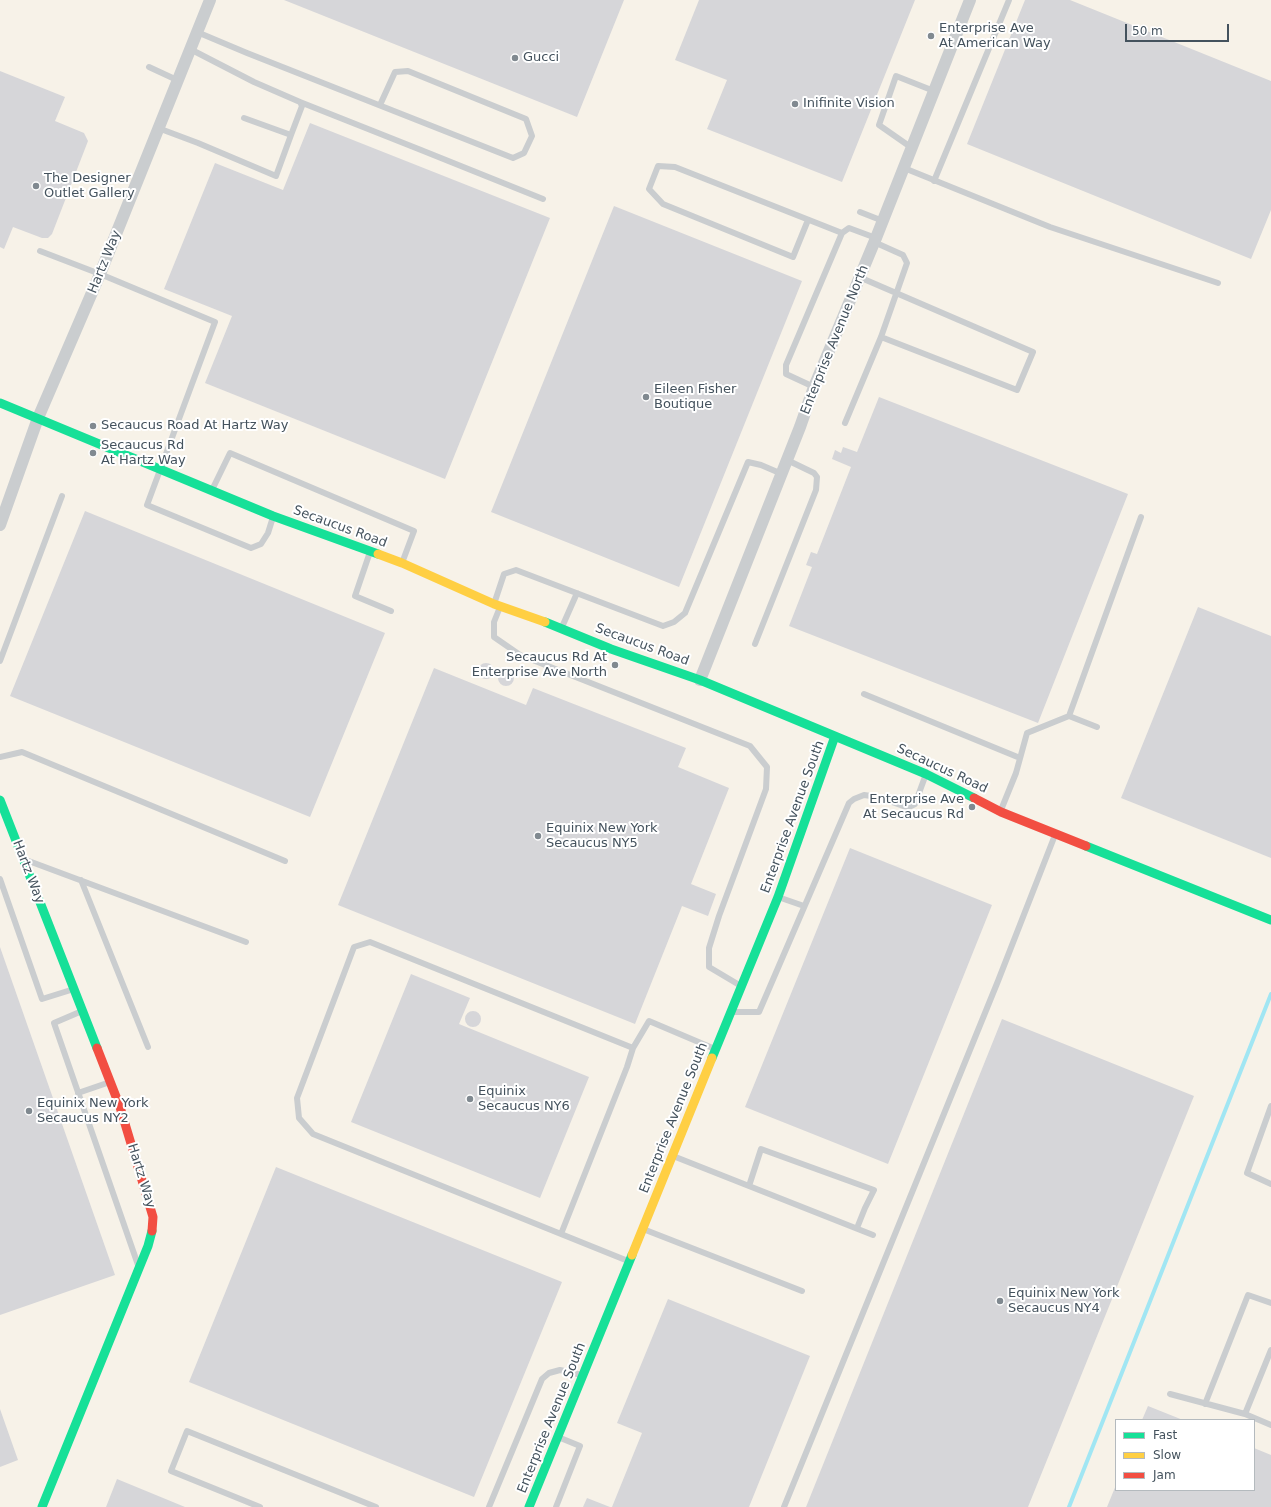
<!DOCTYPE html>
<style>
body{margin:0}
#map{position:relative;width:1271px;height:1507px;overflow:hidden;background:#efeeee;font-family:"DejaVu Sans",sans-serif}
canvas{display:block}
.legend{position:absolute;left:1115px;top:1419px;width:140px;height:72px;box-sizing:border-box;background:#fff;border:1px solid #b4babe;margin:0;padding:5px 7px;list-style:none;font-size:12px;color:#44525d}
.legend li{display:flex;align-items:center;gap:8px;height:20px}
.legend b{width:20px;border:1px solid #b4babe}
.scale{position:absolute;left:1125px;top:24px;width:104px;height:18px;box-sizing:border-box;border:2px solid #44525d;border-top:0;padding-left:5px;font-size:12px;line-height:14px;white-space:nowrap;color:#44525d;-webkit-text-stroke:3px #fff;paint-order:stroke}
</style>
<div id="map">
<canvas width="1271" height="1507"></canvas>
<ul class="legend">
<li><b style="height:5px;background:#16e098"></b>Fast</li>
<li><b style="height:5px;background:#ffcf43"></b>Slow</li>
<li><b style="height:5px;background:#f24e42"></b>Jam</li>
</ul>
<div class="scale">50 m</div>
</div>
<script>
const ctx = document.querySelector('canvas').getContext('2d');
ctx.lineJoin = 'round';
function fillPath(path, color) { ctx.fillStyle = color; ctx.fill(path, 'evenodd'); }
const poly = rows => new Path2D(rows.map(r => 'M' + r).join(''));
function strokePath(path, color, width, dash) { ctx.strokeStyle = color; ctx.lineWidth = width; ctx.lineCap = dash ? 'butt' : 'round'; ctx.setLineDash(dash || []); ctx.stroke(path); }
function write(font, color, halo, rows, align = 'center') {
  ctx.font = font + ' "DejaVu Sans",sans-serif'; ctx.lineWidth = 4; ctx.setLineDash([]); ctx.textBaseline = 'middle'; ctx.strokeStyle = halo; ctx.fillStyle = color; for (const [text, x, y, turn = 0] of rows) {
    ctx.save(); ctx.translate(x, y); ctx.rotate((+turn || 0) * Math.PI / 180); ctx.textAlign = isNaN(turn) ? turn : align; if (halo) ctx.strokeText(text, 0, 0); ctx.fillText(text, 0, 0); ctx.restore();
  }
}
const commercial = poly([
 [0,0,1271,0,1271,1507,0,1507],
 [1116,1420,1254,1420,1254,1490,1116,1490]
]);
const stream = poly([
 [1069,1507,1271,994]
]);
const building = poly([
 [284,0,624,0,577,117],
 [699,0,915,0,842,182,707,129,727,80,675,60],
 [1025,0,1070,0,1271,81,1271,210,1251,259,967,144],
 [930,31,935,33,932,40,928,38],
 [0,71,65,97,55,121,84,133,88,141,52,234,48,238,42,238,13,227,4,249,0,247],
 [310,123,550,218,445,479,205,383,232,316,164,289,215,163,283,190],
 [614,206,802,281,679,587,491,512],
 [879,397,1128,494,1038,723,789,626,812,567,806,565,811,552,817,554,851,467,832,459,835,450,841,453,843,447,857,452],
 [90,423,97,425,96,428,89,425],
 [85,511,385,633,310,817,10,696],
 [1198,607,1271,636,1271,858,1121,798],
 [603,627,611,630,610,633,602,630],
 [612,662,620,664,619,667,611,665],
 '478 671a8 8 0 1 1 16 0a8 8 0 1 1-16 0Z',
 [434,668,526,705,533,688,686,748,678,767,729,788,691,884,716,894,708,916,682,906,635,1024,338,905],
 '498 678a8 8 0 1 1 16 0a8 8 0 1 1-16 0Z',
 [850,848,992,905,888,1164,745,1107],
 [0,947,115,1275,0,1315],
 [411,974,470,998,459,1024,589,1077,540,1198,351,1122],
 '465 1019a8 8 0 1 1 16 0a8 8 0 1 1-16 0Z',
 [1002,1019,1194,1096,1028,1507,806,1507],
 [276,1167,562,1282,474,1497,189,1382],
 [668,1299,810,1356,749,1507,612,1507,642,1433,617,1423],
 [1148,1406,1183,1420,1142,1420],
 [0,1409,18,1460,0,1467],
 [1254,1448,1271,1455,1271,1507,1107,1507,1116,1485,1116,1490,1254,1490],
 [117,1479,185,1507,106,1507],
 [587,1498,610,1507,583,1507]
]);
const lane = poly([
 [197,32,247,53,513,158,524,153,532,136,526,119,408,71,395,72,380,105],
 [190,49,254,82,300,102,302,106,291,135],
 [149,67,177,80],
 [300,102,421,150,543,199],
 [158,128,198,143,276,176,291,135,244,118],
 [912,148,879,125,896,76,934,91],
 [904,168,1050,227,1218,283],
 [934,181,1009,0],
 [860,212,883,221],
 [808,220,793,257,663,204,649,189,658,166,675,167,842,233],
 [40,251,100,274,215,322,147,505,251,548,261,544,268,533,273,517],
 [859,277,1033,352,1017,390,881,337],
 [814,387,786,374,786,365,842,233,849,228,876,238],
 [845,423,881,337,907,263,903,255,874,242],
 [212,490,230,453,414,531,402,563],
 [370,552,355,596,391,611],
 [494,604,504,574,516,570,663,626,674,622,685,613,748,462,761,465,782,474],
 [500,607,494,622,494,637,520,655,750,746,767,767,766,789,719,916,709,948,709,967,741,986],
 [562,627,577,593],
 [755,644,816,490,817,477,814,473,787,460],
 [0,661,62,496],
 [864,694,1020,758],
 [1069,716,1141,517],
 [0,757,22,752,285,861],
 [1001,810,1016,773,1027,733,1069,716,1097,727],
 [26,860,246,942],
 [0,879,42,999,74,989],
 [81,880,148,1047],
 [778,897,804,906],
 [82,1011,54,1023,138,1265],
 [732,1012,759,1012,849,803,854,799,864,795,878,797,906,807,911,806,915,804,926,774],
 [633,1048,649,1021,715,1049],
 [78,1093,110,1082],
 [1271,1106,1247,1173,1271,1184],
 [673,1156,873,1235],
 [749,1186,761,1149,874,1190,865,1208,857,1228],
 [643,1229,802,1291],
 [561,1234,627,1067,633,1048,370,942,354,947,297,1098,299,1118,313,1134,561,1234,628,1261],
 [1170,1394,1245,1414,1271,1425],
 [1205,1404,1248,1295,1271,1303],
 [1245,1414,1271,1350],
 [260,1507,171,1471,187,1431,376,1507],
 [489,1507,542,1379,549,1373,560,1370,582,1375],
 [556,1507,580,1446,558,1437],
 [784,1507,998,981,1055,835]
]);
const street = poly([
 [0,525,38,418,100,274,210,0],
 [700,680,800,427,814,387,876,238,970,0]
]);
const fast = poly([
 [0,403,273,516,378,554],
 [545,622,611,649,700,680,926,774,974,798],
 [0,800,97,1048],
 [1086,846,1271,920],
 [712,1058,778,897,835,736],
 [42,1507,148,1246,152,1231],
 [529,1507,632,1255]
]);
const slow = poly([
 [378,554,402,563,494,604,545,622],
 [632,1255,712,1058]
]);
const jam = poly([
 [974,798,1001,812,1086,846],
 [97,1048,120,1107,153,1217,152,1231]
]);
const markers = [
 [931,36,4,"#808990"],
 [515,58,4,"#808990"],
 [795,104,4,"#808990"],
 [36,186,4,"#808990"],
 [646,397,4,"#808990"],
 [93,426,4,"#808990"],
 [93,453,4,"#808990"],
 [615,665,4,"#808990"],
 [972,807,4,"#808990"],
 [538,836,4,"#808990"],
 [470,1099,4,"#808990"],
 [29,1111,4,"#808990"],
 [1000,1301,4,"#808990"]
];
const poiNames = [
 ["Enterprise Ave",939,29],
 ["At American Way",939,44],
 ["Gucci",523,58],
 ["Inifinite Vision",803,104],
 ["The Designer",44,179],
 ["Outlet Gallery",44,194],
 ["Eileen Fisher",654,390],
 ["Boutique",654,405],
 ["Secaucus Road At Hartz Way",101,426],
 ["Secaucus Rd",101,446],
 ["At Hartz Way",101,461],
 ["Secaucus Rd At",607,658,"right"],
 ["Enterprise Ave North",607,673,"right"],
 ["Enterprise Ave",964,800,"right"],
 ["At Secaucus Rd",964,815,"right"],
 ["Equinix New York",546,829],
 ["Secaucus NY5",546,844],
 ["Equinix",478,1092],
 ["Secaucus NY6",478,1107],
 ["Equinix New York",37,1104],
 ["Secaucus NY2",37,1119],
 ["Equinix New York",1008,1294],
 ["Secaucus NY4",1008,1309]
];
const streetNames = [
 ["Hartz Way",105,262,-68],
 ["Enterprise Avenue North",835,340,-68],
 ["Secaucus Road",340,527,20],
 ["Secaucus Road",642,645,20],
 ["Secaucus Road",942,769,25],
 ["Enterprise Avenue South",793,817,-70],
 ["Hartz Way",28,872,69],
 ["Enterprise Avenue South",674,1118,-68],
 ["Hartz Way",141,1176,73],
 ["Enterprise Avenue South",552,1418,-68]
];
fillPath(commercial, '#f7f2e8');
strokePath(stream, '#a1e6f3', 4);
fillPath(building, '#d6d6d9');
strokePath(lane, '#cacdcf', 6);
strokePath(street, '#cacdcf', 12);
strokePath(fast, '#16e098', 9);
strokePath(slow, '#ffcf43', 9);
strokePath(jam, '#f24e42', 9);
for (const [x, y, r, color] of markers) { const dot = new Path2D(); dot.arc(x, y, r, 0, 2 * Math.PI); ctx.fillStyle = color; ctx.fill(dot); strokePath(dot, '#fff', 1.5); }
write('13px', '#44525d', '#fff', poiNames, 'left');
write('13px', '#44525d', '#fff', streetNames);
</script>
